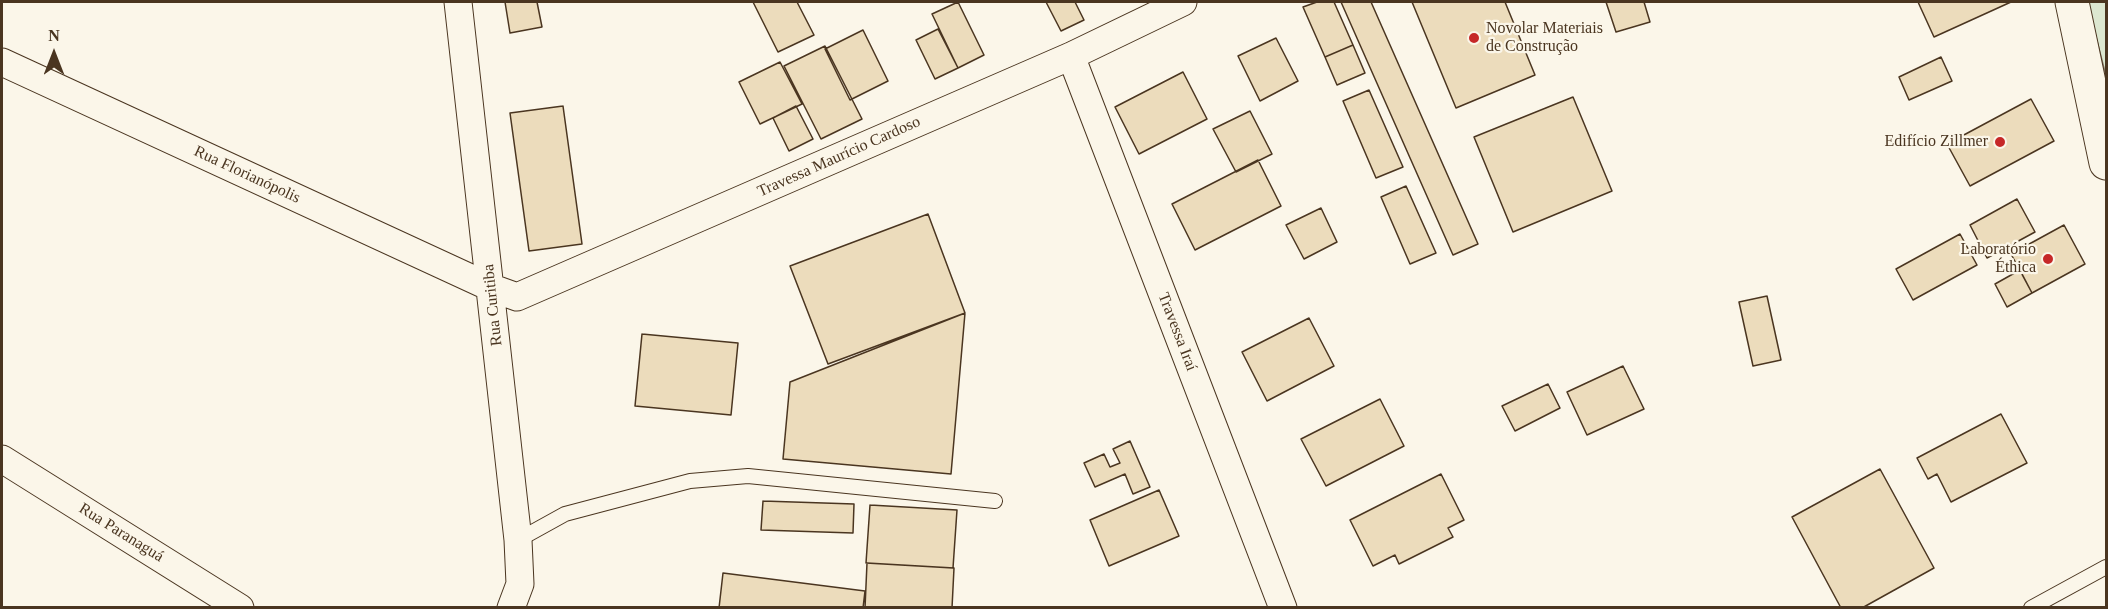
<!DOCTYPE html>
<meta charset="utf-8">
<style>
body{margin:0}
#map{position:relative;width:2108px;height:609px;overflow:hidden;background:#fbf6e9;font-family:Georgia,serif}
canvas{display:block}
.frame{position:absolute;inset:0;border:3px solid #4a3520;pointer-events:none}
.north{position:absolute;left:24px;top:24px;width:60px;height:60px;-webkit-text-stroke:4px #fbf6e9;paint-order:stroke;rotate:0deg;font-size:16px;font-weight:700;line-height:24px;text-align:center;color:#4a3520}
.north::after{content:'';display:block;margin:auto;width:21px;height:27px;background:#4a3520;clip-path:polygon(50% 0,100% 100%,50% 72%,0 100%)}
</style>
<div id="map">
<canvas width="2108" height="609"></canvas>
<div class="frame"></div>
<div class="north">N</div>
</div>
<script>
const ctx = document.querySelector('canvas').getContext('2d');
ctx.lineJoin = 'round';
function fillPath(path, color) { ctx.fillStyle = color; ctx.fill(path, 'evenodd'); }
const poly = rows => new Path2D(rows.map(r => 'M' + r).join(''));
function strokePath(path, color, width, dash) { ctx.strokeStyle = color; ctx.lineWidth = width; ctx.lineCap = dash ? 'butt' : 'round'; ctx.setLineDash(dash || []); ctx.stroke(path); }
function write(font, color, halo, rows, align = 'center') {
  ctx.font = font + ' Georgia,serif'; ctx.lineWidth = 4.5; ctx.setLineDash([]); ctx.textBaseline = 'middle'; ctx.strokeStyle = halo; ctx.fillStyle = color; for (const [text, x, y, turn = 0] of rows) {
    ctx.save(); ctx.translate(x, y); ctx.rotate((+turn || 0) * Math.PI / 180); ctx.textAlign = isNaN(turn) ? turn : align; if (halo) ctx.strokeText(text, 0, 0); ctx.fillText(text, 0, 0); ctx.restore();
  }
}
const green = poly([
 [2087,2,2106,2,2106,76,2087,2]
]);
const building = poly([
 [505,2,537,2,542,27,510,33,505,2],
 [753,2,797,2,814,35,778,52,753,2],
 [958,2,984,55,958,68,932,14,958,2],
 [1046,2,1075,2,1084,20,1061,31,1046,2],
 [1317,2,1334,2,1353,45,1325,57,1303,7,1317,2],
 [1341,2,1371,2,1478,244,1453,255,1341,2],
 [1412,2,1505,2,1535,75,1456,108,1412,2],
 [1606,2,1644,2,1650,22,1616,32,1606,2],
 [1918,2,2011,2,1934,37,1918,2],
 [938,29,958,68,935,79,916,40,938,29],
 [863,30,888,81,850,100,825,49,863,30],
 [1276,38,1298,81,1260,101,1238,56,1276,38],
 [1353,45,1365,73,1337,85,1325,57,1353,45],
 [825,46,862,119,821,139,784,66,825,46],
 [1941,57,1952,81,1909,100,1899,77,1941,57],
 [780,62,802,104,760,124,739,82,780,62],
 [1183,72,1207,119,1139,154,1115,107,1183,72],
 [1369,90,1403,167,1376,178,1343,101,1369,90],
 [1573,97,1612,191,1513,232,1474,137,1573,97],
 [2031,99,2054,141,1970,186,1947,144,2031,99],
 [563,106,582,244,529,251,510,113,563,106],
 [796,106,813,139,789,151,773,118,796,106],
 [1250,111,1272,154,1236,172,1213,129,1250,111],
 [1258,160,1281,206,1195,250,1172,204,1258,160],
 [1406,186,1436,253,1410,264,1381,197,1406,186],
 [2017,199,2035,232,1987,258,1970,225,2017,199],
 [1321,208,1337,242,1304,259,1286,225,1321,208],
 [928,214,965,313,828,364,790,266,928,214],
 [2064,225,2085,264,2032,293,2011,254,2064,225],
 [1960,234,1977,265,1913,300,1896,269,1960,234],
 [2020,270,2032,293,2007,307,1995,284,2020,270],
 [1767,296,1781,360,1753,366,1739,302,1767,296],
 [965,313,951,474,783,459,790,382,965,313],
 [1309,318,1334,366,1267,401,1242,352,1309,318],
 [642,334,738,343,731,415,635,406,642,334],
 [1623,366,1644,409,1587,435,1567,392,1623,366],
 [1548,384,1560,408,1515,431,1502,406,1548,384],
 [1380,399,1404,446,1326,486,1301,439,1380,399],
 [2001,414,2027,463,1951,502,1937,474,1928,479,1917,458,2001,414],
 [1130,441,1150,487,1133,494,1125,474,1095,487,1084,463,1104,454,1110,467,1120,463,1113,449,1130,441],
 [1880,469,1934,568,1862,608,1841,608,1792,517,1880,469],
 [1441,474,1464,520,1448,528,1453,537,1399,564,1395,555,1373,566,1350,520,1441,474],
 [1159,490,1179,536,1109,566,1090,520,1159,490],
 [763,501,854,504,853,533,761,530,763,501],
 [870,505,957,510,953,568,866,563,870,505],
 [867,563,954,568,952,608,865,608,867,563],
 [723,573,865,591,863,608,719,608,723,573]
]);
const lane = poly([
 [518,540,565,514,690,481,748,476,995,501],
 [2031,608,2106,567]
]);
const street = poly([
 [458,2,518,540,520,584,511,608],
 [1071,56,1283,608],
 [2,62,492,288,517,297,1071,56,1183,2],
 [2,459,240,608]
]);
const secondary = poly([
 [2072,2,2106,163]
]);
const markers = [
 [1474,38,6,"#c62828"],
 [2000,142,6,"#c62828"],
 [2048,259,6,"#c62828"]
];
const poiNames = [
 ["Novolar Materiais",1486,29,"left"],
 ["de Construção",1486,47,"left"],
 ["Edifício Zillmer",1988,142],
 ["Laboratório",2036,250],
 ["Éthica",2036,268]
];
const streetNames = [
 ["Travessa Maurício Cardoso",839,157,-24],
 ["Rua Florianópolis",247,175,25],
 ["Rua Curitiba",493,305,-96],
 ["Travessa Iraí",1177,332,69],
 ["Rua Paranaguá",121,533,32]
];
fillPath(green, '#dce7d0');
strokePath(green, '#887966', 1.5);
fillPath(building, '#ecdcbc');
strokePath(building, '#4a3520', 1.5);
strokePath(lane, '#4a3520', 16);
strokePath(street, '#4a3520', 29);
strokePath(secondary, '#4a3520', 35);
strokePath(lane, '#fbf6e9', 14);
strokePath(street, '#fbf6e9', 27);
strokePath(secondary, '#fbf6e9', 33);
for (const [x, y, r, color] of markers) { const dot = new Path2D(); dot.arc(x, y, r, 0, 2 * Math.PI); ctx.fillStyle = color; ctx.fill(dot); strokePath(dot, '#fbf6e9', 2); }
write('16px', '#4a3520', '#fbf6e9', poiNames, 'right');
write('16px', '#4a3520', '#fbf6e9', streetNames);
</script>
